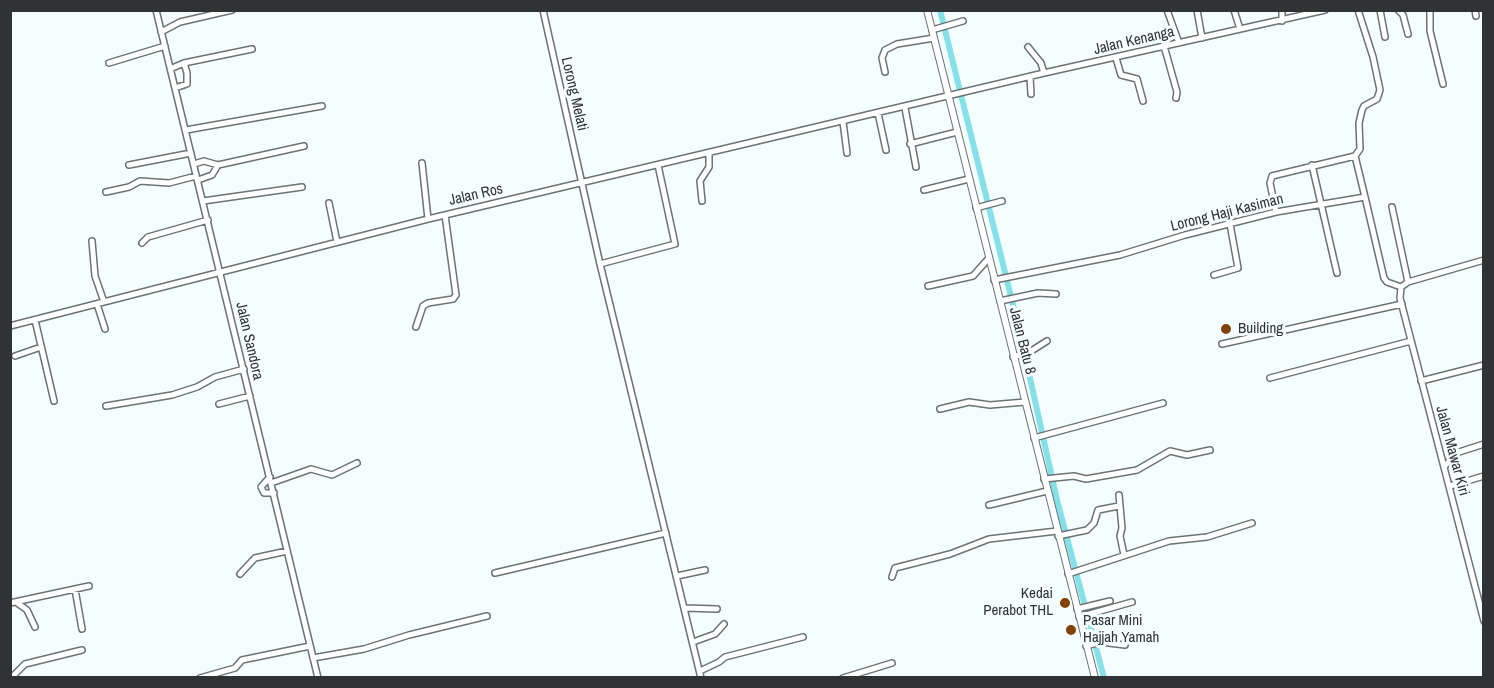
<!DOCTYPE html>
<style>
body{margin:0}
#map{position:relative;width:1494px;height:688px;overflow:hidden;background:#f5fefe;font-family:"Archivo Narrow",sans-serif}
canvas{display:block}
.frame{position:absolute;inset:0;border:12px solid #303334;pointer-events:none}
</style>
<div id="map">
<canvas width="1494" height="688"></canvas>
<div class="frame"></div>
</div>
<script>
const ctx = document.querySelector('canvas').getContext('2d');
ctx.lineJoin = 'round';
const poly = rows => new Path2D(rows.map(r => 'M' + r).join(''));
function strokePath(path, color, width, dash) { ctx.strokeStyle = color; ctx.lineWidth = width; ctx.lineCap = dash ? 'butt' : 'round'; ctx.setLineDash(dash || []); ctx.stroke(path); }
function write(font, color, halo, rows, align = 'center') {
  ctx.font = font + ' "Archivo Narrow",sans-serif'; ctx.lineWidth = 6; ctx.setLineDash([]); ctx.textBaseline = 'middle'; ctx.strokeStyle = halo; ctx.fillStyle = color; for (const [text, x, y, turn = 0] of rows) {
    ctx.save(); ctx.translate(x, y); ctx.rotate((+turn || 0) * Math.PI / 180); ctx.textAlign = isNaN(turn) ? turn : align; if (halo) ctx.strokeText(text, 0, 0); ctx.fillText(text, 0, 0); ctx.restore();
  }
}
const canal = poly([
 [940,10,1020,333,1057,500,1104,678]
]);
const minor = poly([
 [156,10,318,678],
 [543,10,600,264,701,678],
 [1167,10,1179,43],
 [1197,10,1202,38],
 [1234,10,1240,29],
 [1282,10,1282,21],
 [1380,10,1385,37],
 [1398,10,1403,15,1408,34],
 [1430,10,1430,31,1443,84],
 [1475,10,1476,16],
 [932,30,963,21],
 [161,32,180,22,232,10],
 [1164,46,1177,92,1176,98],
 [1028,47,1041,63,1044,73],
 [1116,58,1121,75,1137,79,1143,101],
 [109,63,165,46],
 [184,63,252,49],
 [170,69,184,63,187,73,187,84,175,88],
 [885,72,882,58,885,50,897,44,934,38],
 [1030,77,1031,94],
 [905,108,916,167],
 [878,113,886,150],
 [843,122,847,153],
 [186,130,322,106],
 [910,144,957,132],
 [1355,156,1360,149,1359,123,1362,110,1364,106,1377,99,1380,90,1373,57,1358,10],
 [422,163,428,219],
 [194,164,204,161,218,165,304,146],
 [129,165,191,153],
 [1312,165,1337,273],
 [198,180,212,175,218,165],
 [924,190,969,179],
 [106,192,129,187,140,181,169,183,196,176],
 [203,201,302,187],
 [702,201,700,181,709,167,709,154],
 [329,203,337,242],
 [1392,207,1408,282],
 [976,208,1002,201],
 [1276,212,1270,183,1272,176,1355,156,1365,197],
 [92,241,95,276,104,302],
 [142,243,148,237,208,220],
 [600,264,675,244,658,165],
 [1214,275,1238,268,1230,224],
 [994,280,1120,255,1185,235,1276,212,1365,197,1384,278,1387,282,1401,287],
 [928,286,973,276,989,258],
 [1401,287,1400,298,1484,621],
 [1401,287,1408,282,1484,260],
 [1000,301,1038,293,1056,294],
 [97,304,105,329],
 [35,320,54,401],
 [10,326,428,219,1044,73,1325,10],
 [416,327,423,306,428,303,453,299,456,295,445,215],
 [1222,344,1402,304],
 [15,356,41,347],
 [1013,357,1028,353,1047,341],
 [1270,378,1411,341],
 [1421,381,1484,365],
 [219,404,250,396],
 [106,406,172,395,197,387,215,377,244,369],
 [940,409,969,402,990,405,1025,402],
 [1034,438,1163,403],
 [1445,466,1456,453,1484,444],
 [270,477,261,487,264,493,274,493],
 [1044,479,1074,476,1086,479,1137,470,1170,451,1187,455,1210,450],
 [271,483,311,469,332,475,357,463],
 [1450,486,1484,476],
 [1119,495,1122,528,1120,536,1124,555],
 [989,505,1047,491],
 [1058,536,1087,530,1094,523,1098,510,1119,506],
 [495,573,666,533],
 [240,574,255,558,287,551],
 [1068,574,1169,541,1207,537,1252,523],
 [677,576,705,570],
 [892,577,895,568,950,554,989,539,1057,531],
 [75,589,82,629],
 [16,602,27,610,35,627],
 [10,603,89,586],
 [685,608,717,609],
 [1077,609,1110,601],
 [1079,617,1132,602],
 [693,642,715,634,724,624],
 [1086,646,1101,642,1125,645],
 [313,658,364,649,409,635,487,616],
 [700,671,719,662,725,657,803,637],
 [11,678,25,664,82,650],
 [200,678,235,668,242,660,310,646],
 [843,678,892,663]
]);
const tertiary = poly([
 [927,10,1095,678]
]);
const markers = [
 [1226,329,6,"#824209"],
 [1065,603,6,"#824209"],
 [1071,630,6,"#824209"]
];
const streetNames = [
 ["Jalan Kenanga",1134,41,-13],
 ["Lorong Melati",574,94,77],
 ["Jalan Ros",476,195,-13],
 ["Lorong Haji Kasiman",1227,213,-14],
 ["Jalan Sandora",249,341,77],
 ["Jalan Batu 8",1022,341,76],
 ["Jalan Mawar Kiri",1452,451,75]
];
const poiNames = [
 ["Building",1238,329],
 ["Kedai",1053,594,"right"],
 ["Perabot THL",1053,611,"right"],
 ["Pasar Mini",1083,621],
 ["Hajjah Yamah",1083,638]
];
strokePath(canal, '#85e0e8', 6);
strokePath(minor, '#6b7373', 8);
strokePath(tertiary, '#6b7373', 8);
strokePath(minor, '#fff', 5);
strokePath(tertiary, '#fff', 6);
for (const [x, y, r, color] of markers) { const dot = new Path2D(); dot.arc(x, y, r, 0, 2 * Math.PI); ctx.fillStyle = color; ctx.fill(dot); strokePath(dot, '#f5fefe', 2); }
write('15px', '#303334', '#f5fefe', streetNames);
write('15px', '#303334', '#f5fefe', poiNames, 'left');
</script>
